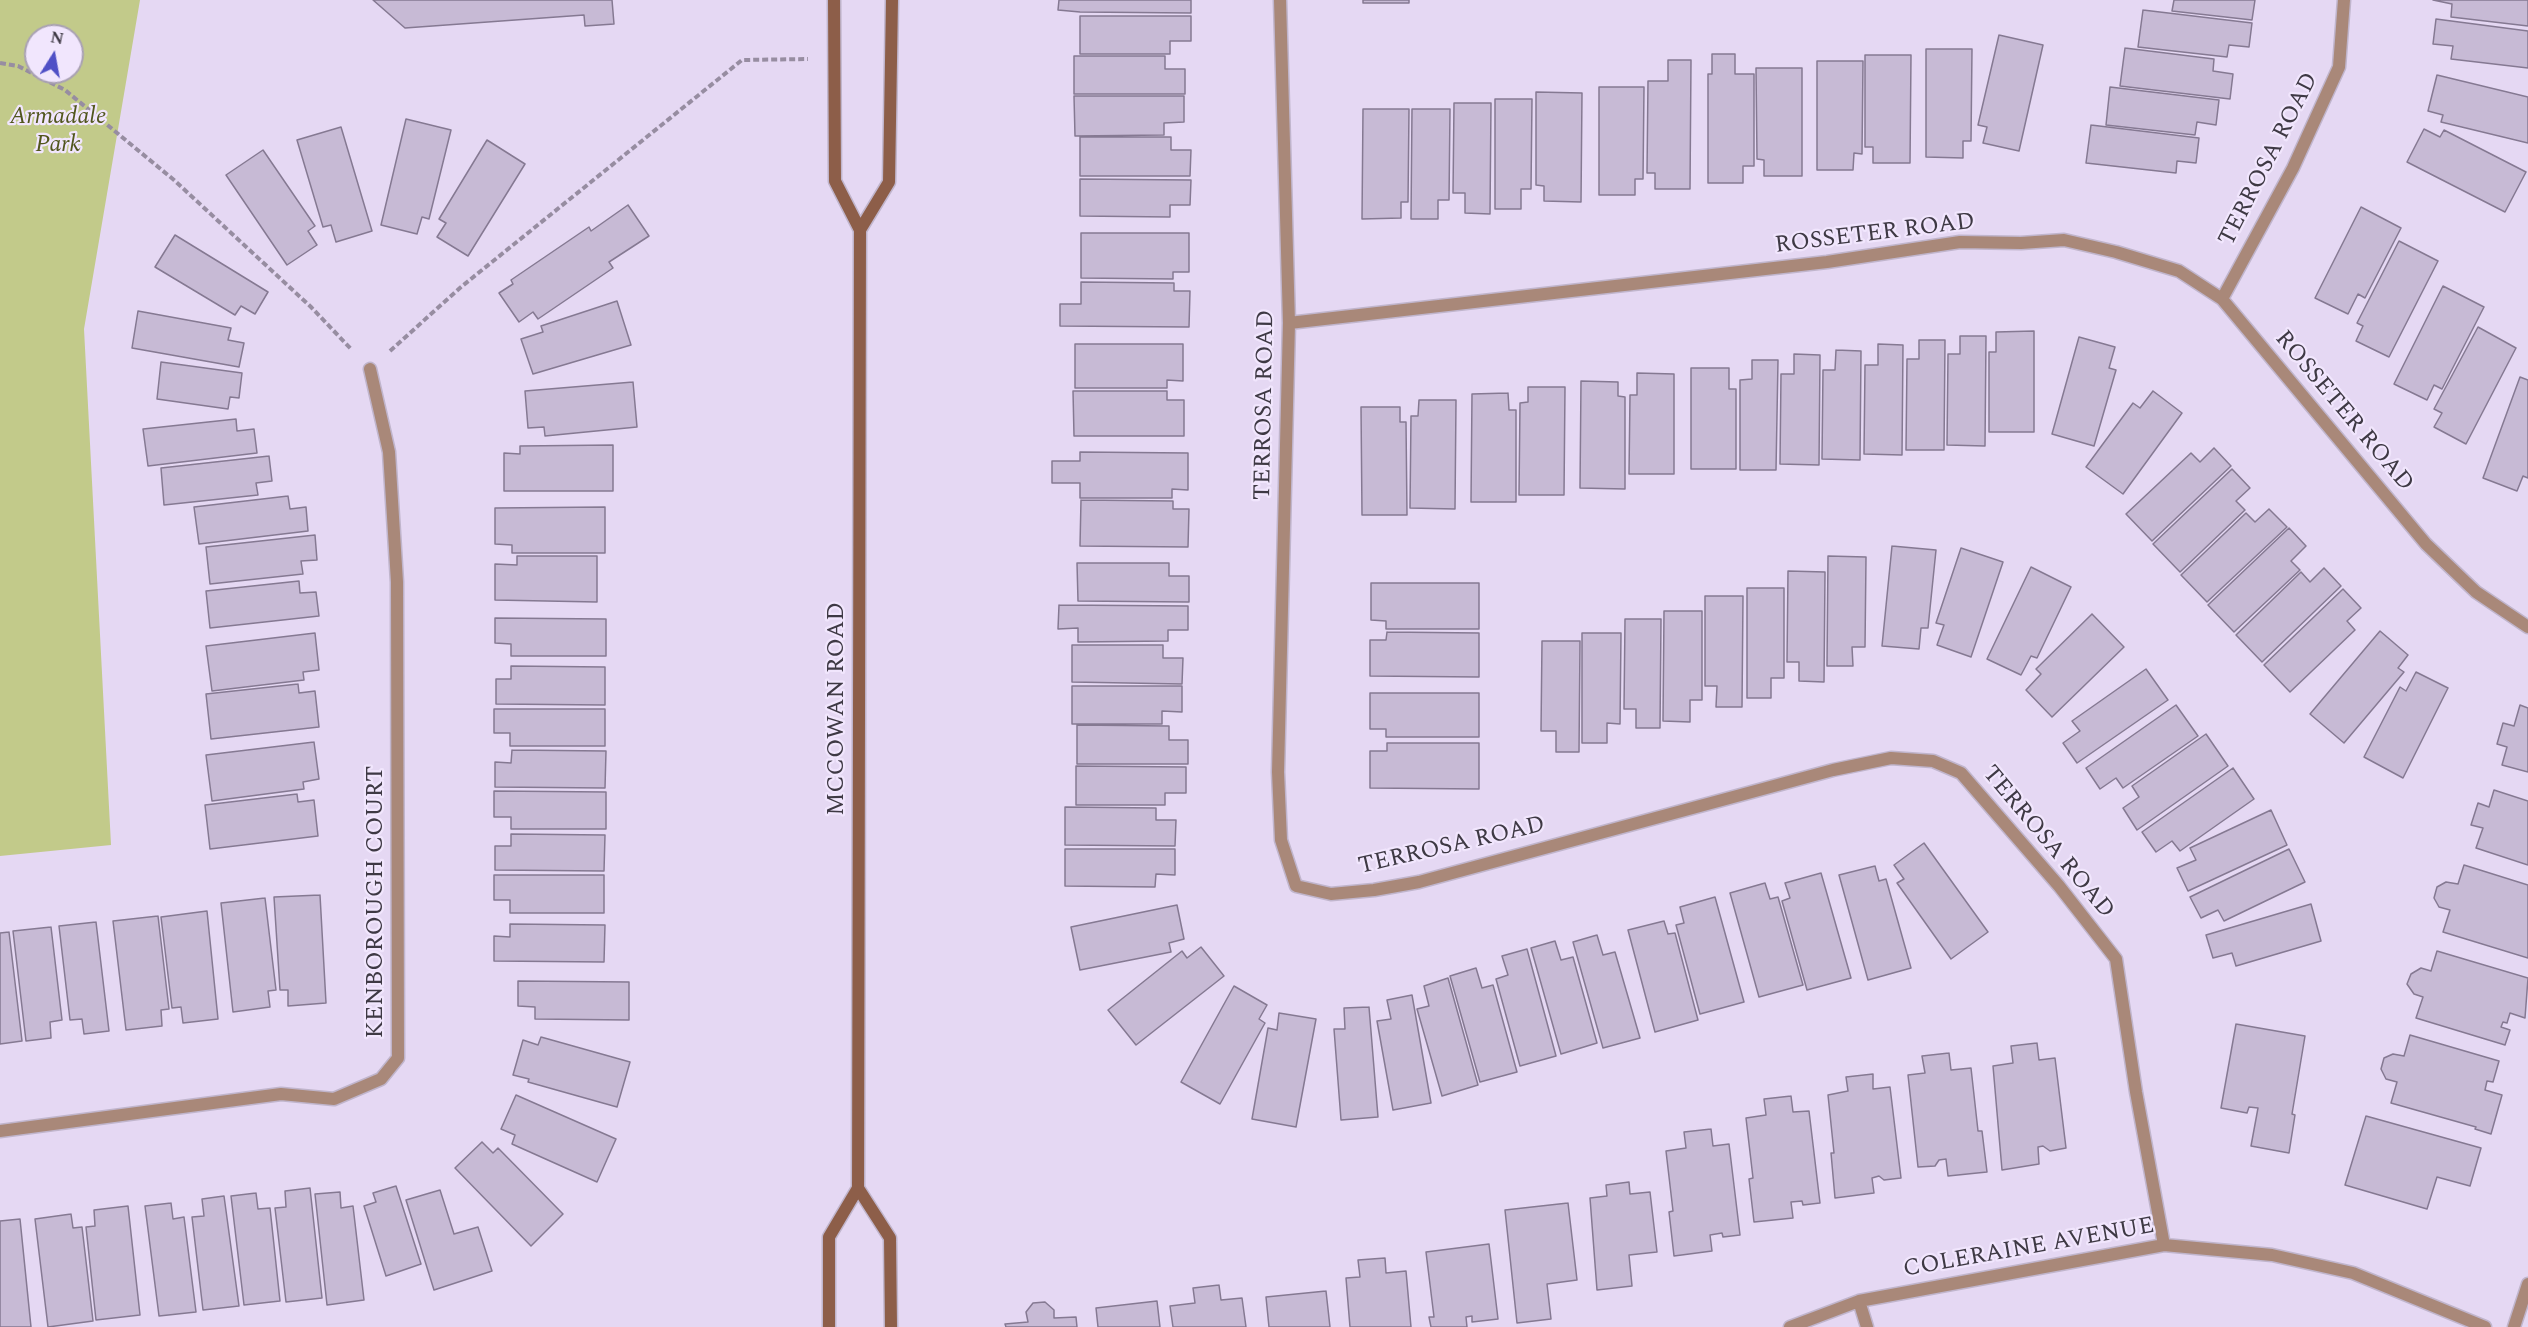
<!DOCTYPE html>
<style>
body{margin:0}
#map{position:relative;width:2528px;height:1327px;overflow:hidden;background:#e5d8f3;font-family:Spectral,serif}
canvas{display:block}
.north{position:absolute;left:24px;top:24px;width:60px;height:60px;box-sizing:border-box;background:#f1e6fd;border:2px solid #a9a1b3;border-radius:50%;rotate:11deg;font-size:16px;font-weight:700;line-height:24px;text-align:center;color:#3e3944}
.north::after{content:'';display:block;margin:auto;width:21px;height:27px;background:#5050c6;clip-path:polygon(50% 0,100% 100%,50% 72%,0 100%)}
</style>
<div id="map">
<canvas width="2528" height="1327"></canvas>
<div class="north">N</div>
</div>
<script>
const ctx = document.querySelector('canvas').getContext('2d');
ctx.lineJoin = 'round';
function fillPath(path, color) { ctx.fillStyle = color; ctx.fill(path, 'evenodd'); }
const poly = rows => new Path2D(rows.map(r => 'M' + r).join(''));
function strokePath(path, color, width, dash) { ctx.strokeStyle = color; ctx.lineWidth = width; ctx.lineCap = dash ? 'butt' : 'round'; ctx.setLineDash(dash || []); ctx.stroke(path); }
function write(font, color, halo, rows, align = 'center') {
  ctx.font = font + ' Spectral,serif'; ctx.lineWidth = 4.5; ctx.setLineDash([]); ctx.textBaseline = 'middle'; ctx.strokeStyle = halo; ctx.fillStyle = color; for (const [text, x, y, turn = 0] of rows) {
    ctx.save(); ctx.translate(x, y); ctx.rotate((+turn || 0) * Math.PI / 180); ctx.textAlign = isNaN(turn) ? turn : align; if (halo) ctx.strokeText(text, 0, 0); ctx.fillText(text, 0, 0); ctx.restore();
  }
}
const green = poly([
 [0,0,140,0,84,329,111,845,0,856],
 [36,36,72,36,72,72,36,72]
]);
const building = poly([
 [373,0,612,0,614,24,585,26,584,15,405,28,373,0],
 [1059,0,1191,0,1191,13,1080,12,1058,10,1059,0],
 [1363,0,1409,0,1409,3,1363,3,1363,0],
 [2174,0,2255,0,2252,20,2172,11,2174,0],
 [2433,0,2528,0,2528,26,2451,17,2452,4,2433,0],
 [2143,10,2252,23,2249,47,2229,45,2227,57,2138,47,2143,10],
 [1080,16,1191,16,1191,41,1170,41,1170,54,1080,54,1080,16],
 [2436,19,2528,31,2528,68,2451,59,2453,46,2433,44,2436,19],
 [1999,35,2043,45,2019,151,1983,143,1987,127,1978,125,1999,35],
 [2125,48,2214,59,2213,71,2233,74,2230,99,2120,86,2125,48],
 [1926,49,1972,49,1971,141,1963,141,1963,158,1926,157,1926,49],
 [1712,54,1735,54,1735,74,1754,74,1754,166,1743,166,1743,183,1708,183,1708,74,1712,74,1712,54],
 [1865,55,1911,55,1910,163,1873,163,1873,147,1865,147,1865,55],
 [1074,56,1165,56,1165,69,1185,69,1185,94,1074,94,1074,56],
 [1668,60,1691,60,1690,189,1655,189,1655,173,1647,173,1648,81,1668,81,1668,60],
 [1817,61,1863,61,1862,154,1854,153,1853,170,1817,170,1817,61],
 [1756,68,1802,68,1802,176,1764,176,1764,160,1757,159,1756,68],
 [2437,75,2528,97,2528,143,2441,122,2443,115,2428,111,2437,75],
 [1599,87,1644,87,1643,179,1635,179,1635,195,1599,195,1599,87],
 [2110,87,2219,100,2216,125,2197,122,2195,135,2106,125,2110,87],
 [1536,92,1582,93,1581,202,1544,201,1544,186,1536,185,1536,92],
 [1074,96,1184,96,1184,122,1164,123,1164,135,1075,136,1074,96],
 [1495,99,1532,99,1531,189,1521,189,1521,209,1495,209,1495,99],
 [1454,103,1491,103,1490,214,1465,213,1465,193,1453,193,1454,103],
 [1363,109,1409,109,1408,202,1401,202,1401,218,1362,219,1363,109],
 [1412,109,1450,109,1449,200,1438,200,1438,219,1411,219,1412,109],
 [406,119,451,130,429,219,422,217,417,234,381,225,406,119],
 [2091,125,2199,138,2196,163,2177,161,2176,173,2086,163,2091,125],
 [341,127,372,231,336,242,331,225,323,227,297,140,341,127],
 [2424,129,2440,137,2444,130,2526,172,2505,212,2407,162,2424,129],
 [1080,137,1171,137,1171,150,1191,150,1190,176,1080,176,1080,137],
 [487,140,525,164,468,256,437,237,446,223,439,219,487,140],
 [263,150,315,226,308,231,317,245,287,265,226,175,263,150],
 [1080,179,1191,180,1190,205,1170,205,1170,217,1080,216,1080,179],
 [628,205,649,236,609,262,613,268,538,319,533,312,519,322,499,293,513,284,511,280,589,227,591,231,628,205],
 [2361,207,2401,228,2365,298,2358,294,2348,314,2315,298,2361,207],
 [1081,233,1189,233,1189,272,1173,272,1173,279,1081,278,1081,233],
 [175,235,268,292,255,314,241,306,235,315,155,267,175,235],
 [2399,241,2438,261,2389,357,2356,341,2363,326,2357,323,2399,241],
 [1081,282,1174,283,1174,291,1190,291,1189,327,1060,326,1060,304,1081,304,1081,282],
 [2443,286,2484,307,2442,389,2434,385,2427,400,2394,384,2443,286],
 [617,301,631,345,533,374,521,339,543,332,541,326,617,301],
 [138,311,231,328,228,340,244,343,239,367,132,348,138,311],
 [2478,327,2516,348,2466,444,2434,427,2442,413,2434,409,2478,327],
 [2034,331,2034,432,1989,432,1989,352,1996,352,1996,332,2034,331],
 [1960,336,1986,336,1985,446,1947,445,1948,354,1960,354,1960,336],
 [2079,337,2115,347,2109,368,2116,370,2094,446,2052,434,2079,337],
 [1919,340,1945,340,1944,450,1906,450,1907,359,1919,359,1919,340],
 [1075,344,1183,344,1183,381,1167,380,1167,388,1075,388,1075,344],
 [1878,344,1903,345,1902,455,1864,454,1865,365,1878,365,1878,344],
 [1836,350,1861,351,1860,460,1822,459,1823,370,1835,370,1836,350],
 [1794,354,1820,355,1819,465,1780,464,1781,374,1794,374,1794,354],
 [1752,360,1778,360,1776,470,1740,470,1740,380,1752,379,1752,360],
 [161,362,242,373,239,398,230,397,228,409,157,399,161,362],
 [1691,368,1729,368,1729,389,1736,389,1736,469,1691,469,1691,368],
 [1637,373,1674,374,1674,474,1629,474,1630,395,1637,395,1637,373],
 [2520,377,2528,380,2528,478,2523,476,2517,491,2483,478,2520,377],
 [1581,381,1618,382,1618,396,1625,397,1625,489,1580,488,1581,381],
 [633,382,637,427,545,436,544,427,528,428,525,391,633,382],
 [1528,387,1565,387,1564,495,1519,495,1520,403,1528,402,1528,387],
 [1073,391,1167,391,1167,400,1184,400,1184,436,1074,436,1073,391],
 [2153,391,2182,413,2123,494,2086,467,2133,403,2140,408,2153,391],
 [1508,393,1509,410,1516,410,1516,502,1471,502,1472,394,1508,393],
 [1419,400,1456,400,1455,509,1410,508,1411,416,1418,416,1419,400],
 [1361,407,1400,407,1400,422,1406,422,1407,515,1362,515,1361,407],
 [236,419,237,431,254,429,257,453,148,466,143,429,236,419],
 [613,445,613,491,504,491,504,453,520,454,520,446,613,445],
 [2214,448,2231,466,2152,541,2126,514,2191,453,2200,462,2214,448],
 [1080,452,1188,453,1188,490,1172,489,1172,498,1080,498,1080,483,1052,483,1052,461,1080,461,1080,452],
 [269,456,272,481,256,483,258,495,164,505,161,468,269,456],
 [2232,469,2250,488,2236,501,2245,510,2180,572,2153,544,2232,469],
 [288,496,290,509,306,507,308,531,199,544,194,507,288,496],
 [1081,500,1173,501,1173,509,1189,509,1188,547,1080,546,1081,500],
 [605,507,605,553,512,553,512,545,495,544,495,508,605,507],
 [2269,509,2287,527,2207,602,2181,575,2246,513,2255,522,2269,509],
 [2289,528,2306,546,2291,561,2300,570,2234,632,2208,605,2289,528],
 [315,535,317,560,301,561,303,574,210,584,206,547,315,535],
 [1892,546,1936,550,1928,628,1921,628,1919,649,1882,646,1892,546],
 [1961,548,2003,562,1971,657,1937,645,1944,625,1936,623,1961,548],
 [517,556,597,556,597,602,495,600,495,564,517,565,517,556],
 [1828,556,1866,557,1865,647,1852,647,1853,666,1827,666,1828,556],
 [1077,563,1169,563,1169,576,1189,576,1189,602,1078,601,1077,563],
 [2031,567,2071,587,2037,658,2031,656,2021,675,1987,659,2031,567],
 [2324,568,2341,586,2262,662,2236,635,2301,572,2310,582,2324,568],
 [1788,571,1825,572,1824,682,1799,681,1799,662,1787,662,1788,571],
 [299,581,300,593,316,592,319,616,210,628,206,591,299,581],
 [1371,583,1479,583,1479,629,1386,629,1386,621,1371,620,1371,583],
 [1747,588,1784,588,1784,678,1771,678,1771,698,1747,698,1747,588],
 [2343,589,2361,608,2347,621,2355,630,2290,692,2264,665,2343,589],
 [1705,596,1743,596,1742,707,1716,707,1717,686,1705,686,1705,596],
 [1059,605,1188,606,1188,630,1168,630,1168,641,1078,642,1078,628,1058,629,1059,605],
 [1664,611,1702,611,1702,700,1690,700,1690,722,1663,721,1664,611],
 [2092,614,2124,647,2052,717,2026,690,2041,674,2036,669,2092,614],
 [495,618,606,619,606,656,511,656,511,644,495,643,495,618],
 [1625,619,1661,619,1660,728,1636,728,1636,709,1624,709,1625,619],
 [2380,631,2408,655,2398,668,2404,672,2344,743,2310,714,2380,631],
 [1387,632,1479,633,1479,677,1370,676,1370,640,1386,640,1387,632],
 [315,633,319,670,303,672,304,680,212,691,206,646,315,633],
 [1582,633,1621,633,1620,724,1607,723,1607,743,1582,743,1582,633],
 [1542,641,1580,641,1579,752,1556,752,1556,731,1541,731,1542,641],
 [1072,645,1163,645,1163,658,1183,658,1182,684,1072,682,1072,645],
 [511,666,605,667,605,705,496,704,496,679,511,679,511,666],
 [2146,669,2168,700,2077,763,2063,743,2080,731,2072,721,2146,669],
 [2416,672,2448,688,2403,778,2364,757,2400,687,2406,691,2416,672],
 [298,684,299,693,315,691,319,727,211,739,206,694,298,684],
 [1072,686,1182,686,1182,712,1162,711,1162,724,1072,724,1072,686],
 [1370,693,1479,693,1479,737,1386,737,1386,729,1370,729,1370,693],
 [2176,705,2198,736,2123,788,2116,778,2100,789,2086,768,2176,705],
 [2520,705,2528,708,2528,772,2502,765,2507,747,2497,744,2503,723,2514,726,2520,705],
 [494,709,605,709,605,746,510,746,510,733,494,733,494,709],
 [1077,725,1169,726,1169,740,1188,740,1188,764,1077,764,1077,725],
 [2206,734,2228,766,2137,830,2123,808,2139,797,2132,786,2206,734],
 [314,742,319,779,303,782,304,789,212,801,206,755,314,742],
 [1387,743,1479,743,1479,789,1370,788,1370,751,1387,751,1387,743],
 [512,750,606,751,605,788,495,787,495,762,511,763,512,750],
 [1076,766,1186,767,1186,793,1165,793,1165,805,1076,805,1076,766],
 [2233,768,2254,799,2180,851,2172,841,2156,852,2142,832,2233,768],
 [2494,790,2528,801,2528,865,2476,848,2483,828,2471,825,2478,803,2489,807,2494,790],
 [494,791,606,792,606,829,511,829,511,817,494,817,494,791],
 [297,794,298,802,314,800,318,836,210,849,205,805,297,794],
 [1065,807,1156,808,1156,820,1176,820,1175,846,1065,845,1065,807],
 [2271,810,2287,845,2188,891,2177,868,2196,860,2190,848,2271,810],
 [511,834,605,835,604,871,495,870,495,846,511,846,511,834],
 [1924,843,1988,932,1951,959,1897,883,1904,879,1894,865,1924,843],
 [1065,849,1175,849,1175,875,1156,874,1155,887,1065,886,1065,849],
 [2289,849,2305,882,2224,921,2218,910,2201,918,2190,897,2289,849],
 [2464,865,2528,885,2528,958,2443,932,2450,910,2439,907,2434,898,2437,887,2446,882,2458,884,2464,865],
 [1875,866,1879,881,1886,879,1911,968,1868,980,1839,875,1875,866],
 [1821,873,1851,978,1807,990,1782,901,1790,898,1785,883,1821,873],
 [494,875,604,875,604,913,510,913,510,900,494,900,494,875],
 [1765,883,1770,899,1778,897,1803,985,1759,997,1730,893,1765,883],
 [320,895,326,1003,288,1006,288,990,280,990,274,897,320,895],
 [1715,897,1744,1002,1700,1014,1676,925,1684,923,1680,907,1715,897],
 [265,898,276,990,268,991,270,1007,233,1012,221,903,265,898],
 [2311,904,2321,941,2236,966,2232,953,2213,958,2206,935,2311,904],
 [1177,905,1184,939,1169,943,1171,952,1080,970,1071,927,1177,905],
 [207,911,218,1019,183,1023,181,1007,172,1008,161,917,207,911],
 [158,916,169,1009,161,1010,162,1026,126,1030,113,921,158,916],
 [1664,921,1668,934,1675,933,1698,1020,1655,1032,1628,930,1664,921],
 [96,922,109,1031,84,1034,82,1019,70,1020,59,926,96,922],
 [510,924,605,925,604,962,494,961,494,936,510,937,510,924],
 [51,927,62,1020,50,1022,51,1038,26,1041,13,931,51,927],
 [9,932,22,1041,0,1044,0,933,9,932],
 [1597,935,1603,955,1615,952,1640,1038,1603,1048,1573,942,1597,935],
 [1555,941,1561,960,1573,957,1597,1043,1561,1054,1531,948,1555,941],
 [1201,947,1224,976,1136,1045,1108,1010,1182,951,1187,958,1201,947],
 [1527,949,1556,1056,1520,1066,1496,979,1508,975,1502,956,1527,949],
 [2437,951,2528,978,2525,1018,2510,1013,2507,1023,2503,1022,2501,1027,2510,1030,2505,1045,2416,1018,2423,997,2414,994,2407,984,2411,974,2421,968,2431,971,2437,951],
 [1476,968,1482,988,1493,985,1517,1072,1480,1082,1450,976,1476,968],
 [1448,978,1478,1085,1442,1096,1417,1009,1429,1006,1424,986,1448,978],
 [518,981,629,982,629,1020,535,1019,535,1007,518,1006,518,981],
 [1234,986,1267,1005,1259,1019,1265,1023,1220,1104,1181,1082,1234,986],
 [1412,995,1431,1103,1393,1110,1377,1021,1391,1019,1387,1000,1412,995],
 [1369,1007,1378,1117,1341,1120,1334,1029,1345,1029,1344,1008,1369,1007],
 [1279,1013,1316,1019,1296,1127,1252,1119,1268,1028,1277,1030,1279,1013],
 [2236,1024,2305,1036,2292,1114,2295,1115,2289,1153,2251,1146,2258,1108,2249,1107,2247,1113,2221,1108,2236,1024],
 [2410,1035,2499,1061,2493,1082,2487,1081,2485,1090,2502,1095,2491,1134,2475,1129,2476,1127,2391,1103,2397,1082,2386,1079,2381,1069,2384,1058,2393,1054,2404,1056,2410,1035],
 [541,1037,630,1062,617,1107,528,1082,529,1079,513,1075,523,1040,538,1045,541,1037],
 [2037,1043,2039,1060,2055,1058,2066,1148,2050,1151,2043,1146,2038,1147,2039,1164,2002,1170,1993,1066,2013,1063,2011,1046,2037,1043],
 [1949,1053,1951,1070,1971,1068,1978,1131,1982,1131,1987,1172,1948,1176,1946,1159,1939,1160,1935,1166,1918,1167,1908,1075,1925,1073,1922,1056,1949,1053],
 [1873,1074,1873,1089,1890,1087,1901,1178,1884,1180,1879,1176,1872,1178,1874,1193,1835,1198,1831,1153,1834,1153,1828,1095,1848,1091,1846,1077,1873,1074],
 [516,1095,616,1139,597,1182,512,1144,515,1135,501,1129,516,1095],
 [1791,1096,1793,1112,1809,1111,1820,1203,1803,1205,1802,1201,1791,1202,1793,1218,1754,1222,1749,1179,1753,1178,1746,1118,1766,1115,1764,1099,1791,1096],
 [2366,1116,2481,1148,2470,1186,2437,1177,2427,1209,2345,1185,2366,1116],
 [1711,1129,1713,1146,1729,1144,1740,1235,1723,1237,1722,1233,1710,1235,1712,1251,1674,1256,1669,1212,1673,1211,1666,1151,1686,1148,1684,1132,1711,1129],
 [482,1142,493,1153,498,1148,563,1214,531,1246,455,1168,482,1142],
 [1629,1182,1630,1194,1650,1192,1657,1252,1629,1255,1632,1286,1597,1290,1590,1198,1607,1196,1606,1185,1629,1182],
 [396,1186,421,1264,386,1276,364,1206,376,1202,373,1193,396,1186],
 [310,1188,322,1298,286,1302,275,1208,286,1207,285,1191,310,1188],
 [440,1190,454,1234,478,1227,492,1271,434,1290,406,1200,440,1190],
 [340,1192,341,1208,353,1206,364,1300,327,1305,315,1194,340,1192],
 [256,1193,258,1209,270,1208,280,1301,244,1305,231,1196,256,1193],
 [224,1196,239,1306,203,1310,192,1217,204,1216,202,1199,224,1196],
 [171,1203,173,1219,184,1217,196,1312,159,1316,145,1206,171,1203],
 [1568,1203,1577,1280,1547,1284,1551,1319,1517,1323,1505,1210,1568,1203],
 [128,1206,140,1315,96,1320,86,1227,95,1226,94,1210,128,1206],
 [71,1214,73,1228,82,1227,93,1321,48,1327,35,1219,71,1214],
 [20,1219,31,1327,0,1327,0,1221,20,1219],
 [1489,1244,1498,1319,1472,1322,1472,1316,1466,1317,1467,1327,1431,1327,1429,1317,1434,1317,1426,1252,1489,1244],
 [1385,1258,1386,1273,1406,1271,1411,1327,1350,1327,1346,1278,1360,1277,1358,1260,1385,1258],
 [1219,1285,1221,1300,1242,1298,1246,1327,1173,1327,1170,1306,1195,1303,1193,1288,1219,1285],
 [1326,1291,1330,1327,1269,1327,1266,1297,1326,1291],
 [1157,1301,1160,1327,1098,1327,1096,1308,1157,1301],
 [1045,1302,1054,1310,1054,1318,1076,1317,1077,1327,1006,1327,1005,1324,1028,1322,1026,1312,1033,1303,1045,1302]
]);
const path = poly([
 [0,63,18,66,65,90,174,180,311,307,352,350],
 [390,351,461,287,742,60,808,59]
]);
const minor = poly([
 [1280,0,1289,323,1278,772,1281,840,1296,886,1331,894,1374,890,1419,882,1833,770,1891,758,1933,761,1961,773,2059,886,2116,959,2136,1092,2164,1245],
 [2222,299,2293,168,2339,67,2344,0],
 [1289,323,1827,262,1960,242,2021,243,2064,240,2116,252,2179,271,2222,299,2426,544,2476,592,2528,627],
 [0,1131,281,1094,334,1099,381,1079,398,1058,397,582,389,452,370,369],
 [1859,1301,1867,1327],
 [1790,1327,1859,1301,2164,1245,2272,1255,2353,1273,2485,1327],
 [2514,1327,2528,1284]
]);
const secondary = poly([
 [860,230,889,182,892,0],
 [858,1188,890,1238,891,1327],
 [829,1327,829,1237,858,1188,860,230,835,181,834,0]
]);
const parkNames = [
 ["Armadale",58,118],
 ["Park",58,146]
];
const streetNames = [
 ["TERROSA ROAD",2270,160,-63],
 ["ROSSETER ROAD",1875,235,-7],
 ["TERROSA ROAD",1266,405,-89],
 ["ROSSETER ROAD",2343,412,50],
 ["MCCOWAN ROAD",838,709,-90],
 ["TERROSA ROAD",2047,843,50],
 ["TERROSA ROAD",1452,847,-13],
 ["KENBOROUGH COURT",377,902,-90],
 ["COLERAINE AVENUE",2029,1249,-10]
];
fillPath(green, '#c2ca8a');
fillPath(building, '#c7bad5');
strokePath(building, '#857992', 1.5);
strokePath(minor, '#c0b5cc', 15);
strokePath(secondary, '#c0b5cc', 15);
strokePath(path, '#978da1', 4, [6, 3]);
strokePath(minor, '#a98879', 12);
strokePath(secondary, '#8d5e49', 12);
write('italic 24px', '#51561d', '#f1e6fd', parkNames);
write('24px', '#3e3944', '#f1e6fd', streetNames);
</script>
